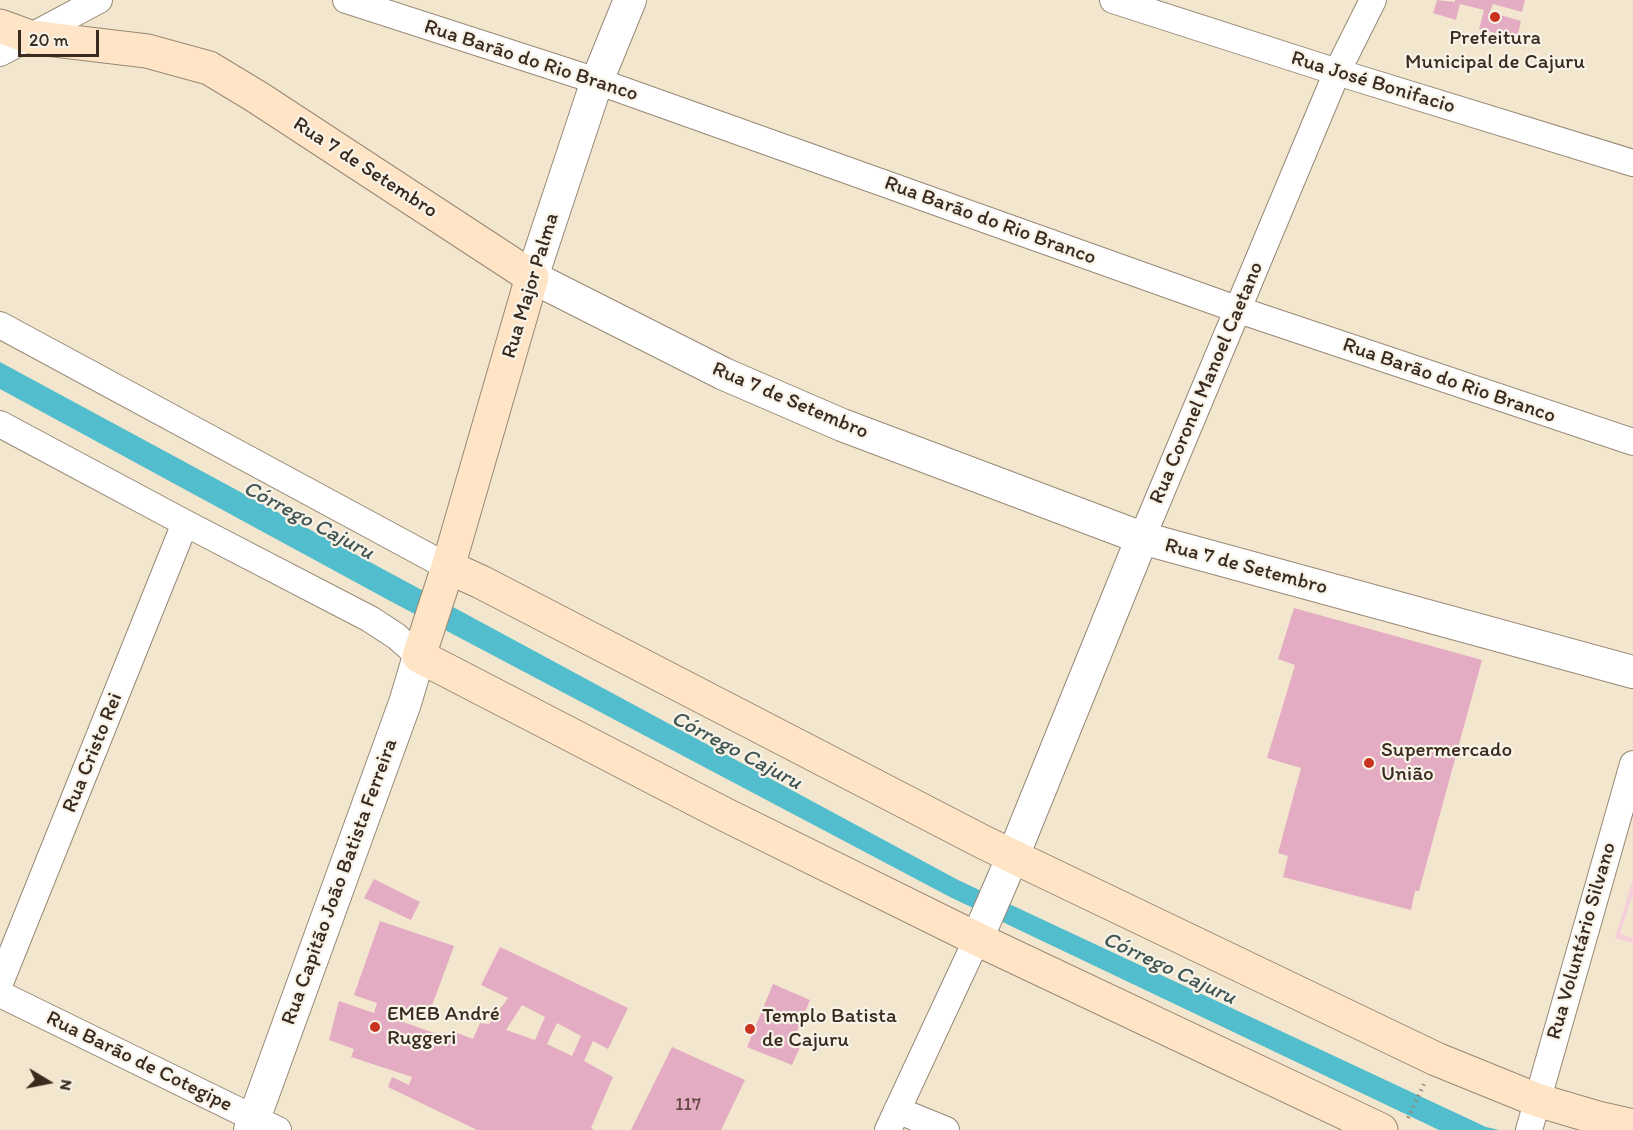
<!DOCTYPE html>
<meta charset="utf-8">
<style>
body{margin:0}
#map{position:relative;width:1633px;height:1130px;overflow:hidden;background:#f3e6ce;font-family:Itim,sans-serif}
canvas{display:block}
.north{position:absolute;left:18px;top:1052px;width:60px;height:60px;-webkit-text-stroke:4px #f7f3e8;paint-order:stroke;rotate:100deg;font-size:16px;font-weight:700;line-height:24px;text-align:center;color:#3b2a1e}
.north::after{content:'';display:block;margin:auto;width:21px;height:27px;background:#3b2a1e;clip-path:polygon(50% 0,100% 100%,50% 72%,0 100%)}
.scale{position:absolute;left:18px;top:30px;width:81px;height:27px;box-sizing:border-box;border:3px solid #3b2a1e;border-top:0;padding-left:8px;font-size:18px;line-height:21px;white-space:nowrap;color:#3b2a1e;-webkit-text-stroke:4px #f7f3e8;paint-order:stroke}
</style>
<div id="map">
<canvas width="1633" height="1130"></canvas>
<div class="north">N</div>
<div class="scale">20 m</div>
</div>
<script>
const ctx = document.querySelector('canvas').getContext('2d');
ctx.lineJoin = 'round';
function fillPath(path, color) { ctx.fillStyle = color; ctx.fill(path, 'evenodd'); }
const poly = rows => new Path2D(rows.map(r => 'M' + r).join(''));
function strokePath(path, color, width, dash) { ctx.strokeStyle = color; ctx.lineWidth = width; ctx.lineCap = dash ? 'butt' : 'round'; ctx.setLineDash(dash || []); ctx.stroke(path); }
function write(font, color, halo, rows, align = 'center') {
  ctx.font = font + ' Itim,sans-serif'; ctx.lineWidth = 4.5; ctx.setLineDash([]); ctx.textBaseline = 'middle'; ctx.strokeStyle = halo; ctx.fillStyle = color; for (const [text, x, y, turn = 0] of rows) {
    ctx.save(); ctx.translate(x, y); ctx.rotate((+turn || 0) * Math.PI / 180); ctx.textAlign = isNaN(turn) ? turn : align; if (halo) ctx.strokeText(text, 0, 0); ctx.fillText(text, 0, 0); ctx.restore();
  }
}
const built = poly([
 [1633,879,1633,894,1620,934,1633,938,1633,943,1615,938]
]);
const water = poly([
 [0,362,958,880,1486,1127,1499,1130,1439,1130,950,897,392,602,0,389]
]);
const building = poly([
 [1437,0,1455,2,1455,0,1525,0,1522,12,1493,4,1490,12,1521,21,1517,38,1479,29,1484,10,1460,4,1456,20,1433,13],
 [1294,608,1482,660,1419,891,1415,891,1411,910,1283,877,1288,856,1278,853,1301,768,1267,758,1295,665,1278,659],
 [374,879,420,902,411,920,364,898],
 [380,921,454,946,427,1019,394,1010,392,1018,448,1038,452,1031,473,1039,480,1023,489,1024,508,998,481,985,500,947,628,1008,608,1049,593,1041,584,1061,613,1077,591,1128,594,1130,477,1130,388,1087,392,1077,409,1085,412,1077,351,1057,354,1049,329,1040,339,1001,374,1013,377,1003,354,995],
 [522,1005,545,1017,535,1040,506,1030],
 [557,1023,581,1036,572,1056,547,1044],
 [773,984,810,1000,792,1044,800,1047,792,1065,747,1047],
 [672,1047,745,1080,721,1130,631,1130]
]);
const path = poly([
 [1408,1118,1424,1084]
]);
const minor = poly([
 [346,0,597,81,1239,310,1633,442],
 [1113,0,1337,72,1633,163],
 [0,53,99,0],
 [0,325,448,567],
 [0,424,185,523,370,619,396,636,419,656],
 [1142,538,1337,72,1373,0],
 [0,983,185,523],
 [0,994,278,1130],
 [897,1110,946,1130],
 [888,1130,977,939],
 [1529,1130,1633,764]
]);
const tertiary = poly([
 [630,0,597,81,532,277,724,374,842,425,1142,538,1633,672],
 [977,939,1013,856,1142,538],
 [250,1130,405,703,419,656]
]);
const secondary = poly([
 [0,26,30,37,147,51,209,68,257,97,532,277,448,567,419,656,724,814,977,939,1381,1130],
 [448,567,481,582,985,843,1436,1059,1537,1100,1598,1118,1633,1126]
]);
const markers = [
 [1495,17,6,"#c8321e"],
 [1369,763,6,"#c8321e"],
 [375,1027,6,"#c8321e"],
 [750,1029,6,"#c8321e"]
];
const numberNames = [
 ["117",688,1105]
];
const poiNames = [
 ["Prefeitura",1495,39,"center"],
 ["Municipal de Cajuru",1495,63,"center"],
 ["Supermercado",1381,751],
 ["União",1381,775],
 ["EMEB André",387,1015],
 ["Ruggeri",387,1039],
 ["Templo Batista",762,1017],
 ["de Cajuru",762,1041]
];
const streetNames = [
 ["Rua Barão do Rio Branco",531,61,18],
 ["Rua José Bonifacio",1373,83,17],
 ["Rua 7 de Setembro",365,168,33],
 ["Rua Barão do Rio Branco",990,221,20],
 ["Rua Major Palma",531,286,-73],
 ["Rua Barão do Rio Branco",1449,381,19],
 ["Rua Coronel Manoel Caetano",1207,383,-67],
 ["Rua 7 de Setembro",790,401,23],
 ["Rua 7 de Setembro",1246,567,15],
 ["Rua Cristo Rei",93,753,-68],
 ["Rua Capitão João Batista Ferreira",340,882,-70],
 ["Rua Voluntário Silvano",1582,941,-74],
 ["Rua Barão de Cotegipe",139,1062,26]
];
const waterNames = [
 ["Córrego Cajuru",308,521,28],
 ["Córrego Cajuru",736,751,28],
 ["Córrego Cajuru",1169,969,25]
];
fillPath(built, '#f5cfda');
fillPath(water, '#51bdcd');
fillPath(building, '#e4acc2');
strokePath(minor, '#978876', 28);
strokePath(tertiary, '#978876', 34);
strokePath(secondary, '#978876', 35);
strokePath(path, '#978876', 4, [1.5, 4.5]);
strokePath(minor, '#fff', 26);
strokePath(tertiary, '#fff', 32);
strokePath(secondary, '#ffe4c6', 33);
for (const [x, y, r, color] of markers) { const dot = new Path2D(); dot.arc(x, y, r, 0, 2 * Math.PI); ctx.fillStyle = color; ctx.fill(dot); strokePath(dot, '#f7f3e8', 2); }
write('18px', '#654a47', null, numberNames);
write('21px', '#3b2a1e', '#f7f3e8', poiNames, 'left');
write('21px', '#3b2a1e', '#f7f3e8', streetNames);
write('italic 22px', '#425653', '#f7f3e8', waterNames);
</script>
